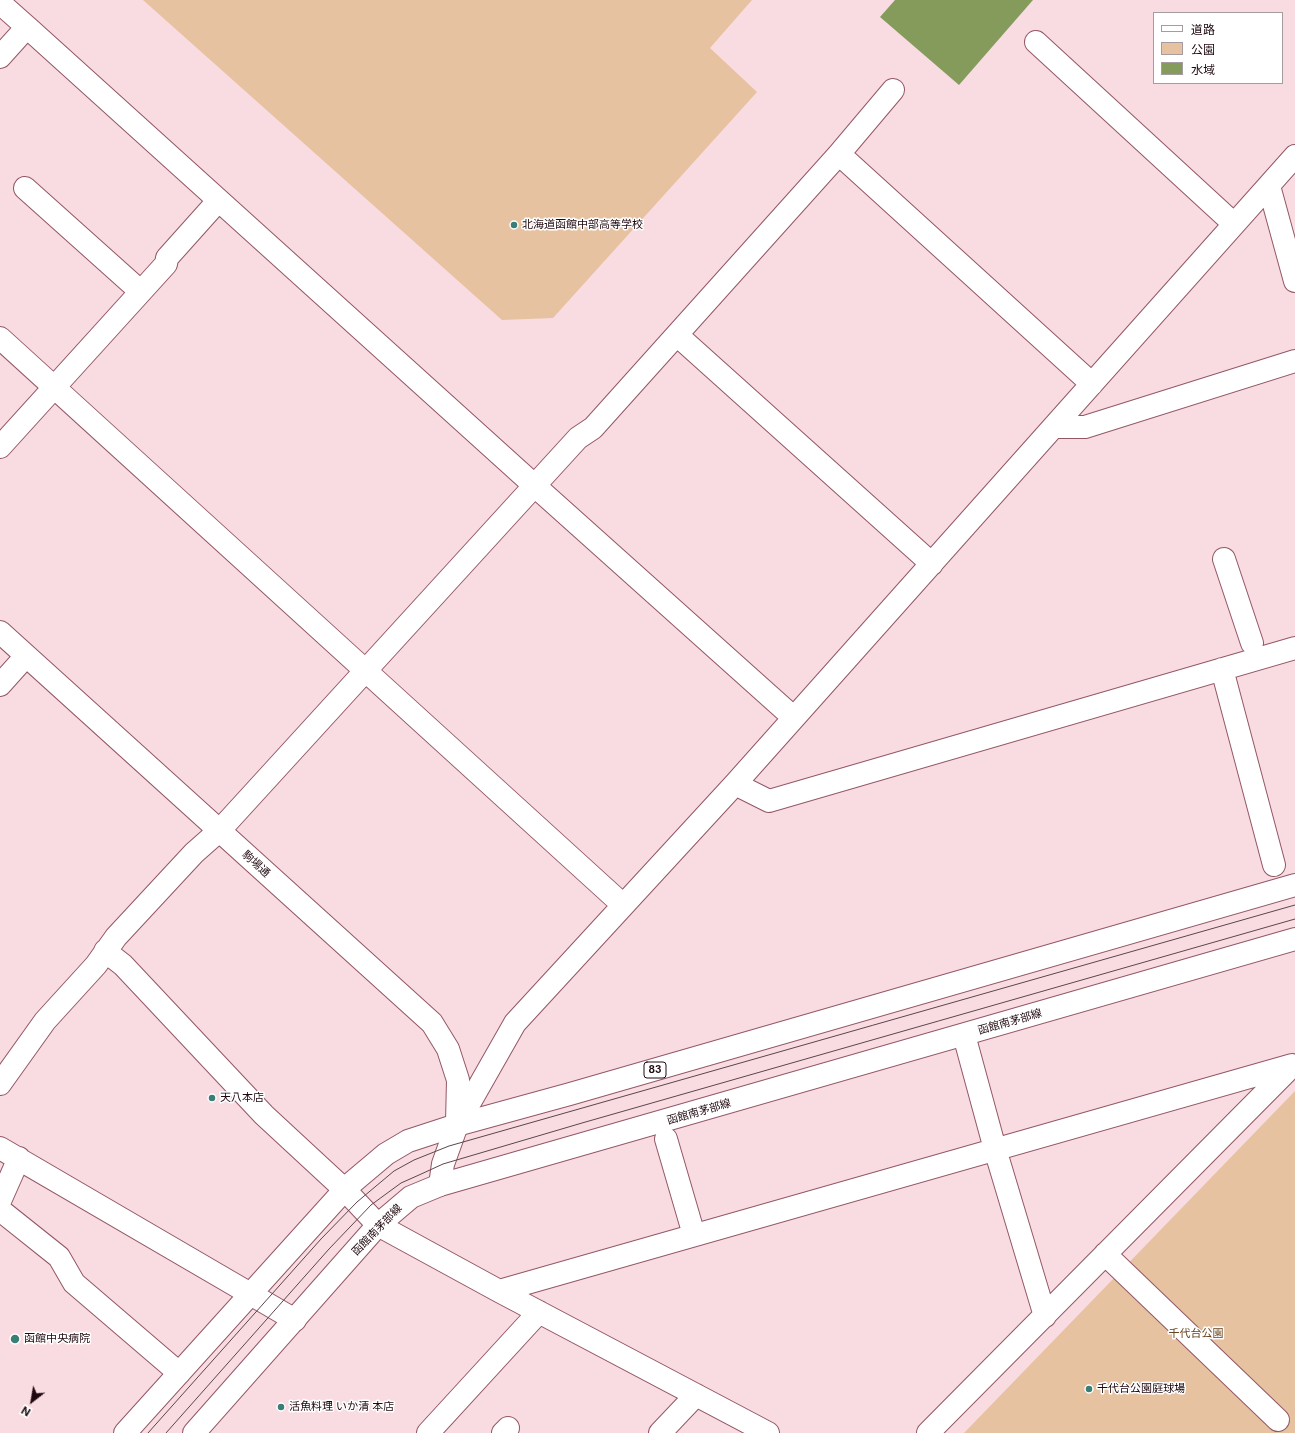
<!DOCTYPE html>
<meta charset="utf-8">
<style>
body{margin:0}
#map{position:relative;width:1295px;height:1433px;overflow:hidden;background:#f8dce1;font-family:Inter,"Noto Sans JP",sans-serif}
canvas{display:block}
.legend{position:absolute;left:1153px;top:12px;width:130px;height:72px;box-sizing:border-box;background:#fff;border:1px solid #a59c9f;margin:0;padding:5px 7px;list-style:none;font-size:12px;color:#1e080e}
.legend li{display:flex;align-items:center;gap:8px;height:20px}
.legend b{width:20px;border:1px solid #a59c9f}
.north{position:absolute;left:12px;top:1381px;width:40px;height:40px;-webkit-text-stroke:3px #fff;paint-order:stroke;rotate:211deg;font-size:11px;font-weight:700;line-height:16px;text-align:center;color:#1e080e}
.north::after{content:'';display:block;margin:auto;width:14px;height:18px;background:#1e080e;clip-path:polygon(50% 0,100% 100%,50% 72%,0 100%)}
</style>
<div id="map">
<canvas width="1295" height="1433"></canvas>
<ul class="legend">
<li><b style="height:5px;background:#fff"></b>道路</li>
<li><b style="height:11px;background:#e6c2a0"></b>公園</li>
<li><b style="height:11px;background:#849b5c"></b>水域</li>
</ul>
<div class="north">N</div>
</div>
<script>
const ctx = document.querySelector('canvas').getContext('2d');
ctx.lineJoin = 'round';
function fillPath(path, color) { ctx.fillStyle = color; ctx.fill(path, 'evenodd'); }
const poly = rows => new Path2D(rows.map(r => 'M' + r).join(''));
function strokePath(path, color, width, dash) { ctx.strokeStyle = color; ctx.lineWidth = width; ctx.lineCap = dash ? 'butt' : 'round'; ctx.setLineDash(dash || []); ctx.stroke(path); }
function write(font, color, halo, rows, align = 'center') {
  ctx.font = font + ' Inter,"Noto Sans JP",sans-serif'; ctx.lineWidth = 3; ctx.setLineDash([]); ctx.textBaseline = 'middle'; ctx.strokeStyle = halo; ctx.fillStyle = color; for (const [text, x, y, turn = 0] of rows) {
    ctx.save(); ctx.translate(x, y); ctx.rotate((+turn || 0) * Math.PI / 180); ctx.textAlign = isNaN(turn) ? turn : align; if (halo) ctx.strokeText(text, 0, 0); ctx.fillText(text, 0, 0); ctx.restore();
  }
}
const green = poly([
 [143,0,752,0,710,48,757,92,553,318,502,320],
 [1295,1091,1295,1433,964,1433]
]);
const water = poly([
 [895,0,1033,0,959,85,880,17]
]);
const minor = poly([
 [0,3,27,27],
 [1036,42,1234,224],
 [0,57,27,27,535,486,794,718],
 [839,154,893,90],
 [1269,186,1295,281],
 [25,188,140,291],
 [677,335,932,564],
 [0,338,623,905],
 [1054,427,1085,427,1295,361],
 [0,447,166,264,167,258,218,201],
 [1224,559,1252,643],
 [0,632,432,1023,448,1049,458,1080,457,1123],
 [1222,669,1274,865],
 [0,685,26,656],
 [735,784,769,801,1295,648],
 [105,951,123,965,264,1115,345,1190,378,1225,499,1291,768,1433],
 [964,1035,995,1149,1045,1316],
 [0,1084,45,1021,96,965,116,937,194,853,220,830,578,438,593,428,839,154,1092,384],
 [666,1139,694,1235],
 [0,1148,295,1320],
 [440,1185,443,1164,457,1125,515,1023,735,784,1295,156],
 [0,1201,19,1158],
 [0,1210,59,1257,74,1283,179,1373],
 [1105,1254,1278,1420],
 [499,1291,1292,1065],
 [428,1433,539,1312],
 [503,1433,508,1428],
 [660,1433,696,1395],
 [928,1433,1292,1066]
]);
const major = poly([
 [125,1433,348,1186,386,1154,408,1141,457,1125,570,1094,1295,885],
 [194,1433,378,1225,411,1197,440,1185,1295,939]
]);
const tram = poly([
 [148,1433,321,1239,357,1202,394,1171,414,1160,449,1146,1295,905],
 [166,1433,329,1249,371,1205,401,1183,419,1175,443,1164,582,1123,1295,919]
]);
const markers = [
 [514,225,4,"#397f77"],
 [212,1098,4,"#397f77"],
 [15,1339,5,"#397f77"],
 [1089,1389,4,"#397f77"],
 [281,1407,4,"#397f77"]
];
const shields = [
 [655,1070,22]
];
const shieldNames = [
 ["83",655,1070]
];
const poiNames = [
 ["北海道函館中部高等学校",522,225],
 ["天八本店",220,1098],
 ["函館中央病院",24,1339],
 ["千代台公園庭球場",1097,1389],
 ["活魚料理 いか清 本店",289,1407]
];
const streetNames = [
 ["駒場通",256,864,42],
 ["函館南茅部線",1010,1022,-16],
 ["函館南茅部線",699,1112,-16],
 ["函館南茅部線",377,1230,-46]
];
const parkNames = [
 ["千代台公園",1196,1334]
];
fillPath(green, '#e6c2a0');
fillPath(water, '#849b5c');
strokePath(minor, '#935766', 24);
strokePath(major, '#935766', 24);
strokePath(minor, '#fff', 22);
strokePath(major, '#fff', 22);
strokePath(tram, '#5d454b', 1);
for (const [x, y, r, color] of markers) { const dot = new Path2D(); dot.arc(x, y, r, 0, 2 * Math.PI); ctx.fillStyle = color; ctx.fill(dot); strokePath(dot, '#fff', 1.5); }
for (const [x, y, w] of shields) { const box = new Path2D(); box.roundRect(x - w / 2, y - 8, w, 16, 3); ctx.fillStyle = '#fff'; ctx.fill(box); strokePath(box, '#1e080e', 1); }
write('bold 10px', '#1e080e', null, shieldNames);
write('11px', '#1e080e', '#fff', poiNames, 'left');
write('11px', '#1e080e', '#fff', streetNames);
write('11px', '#67431d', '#fff', parkNames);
</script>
